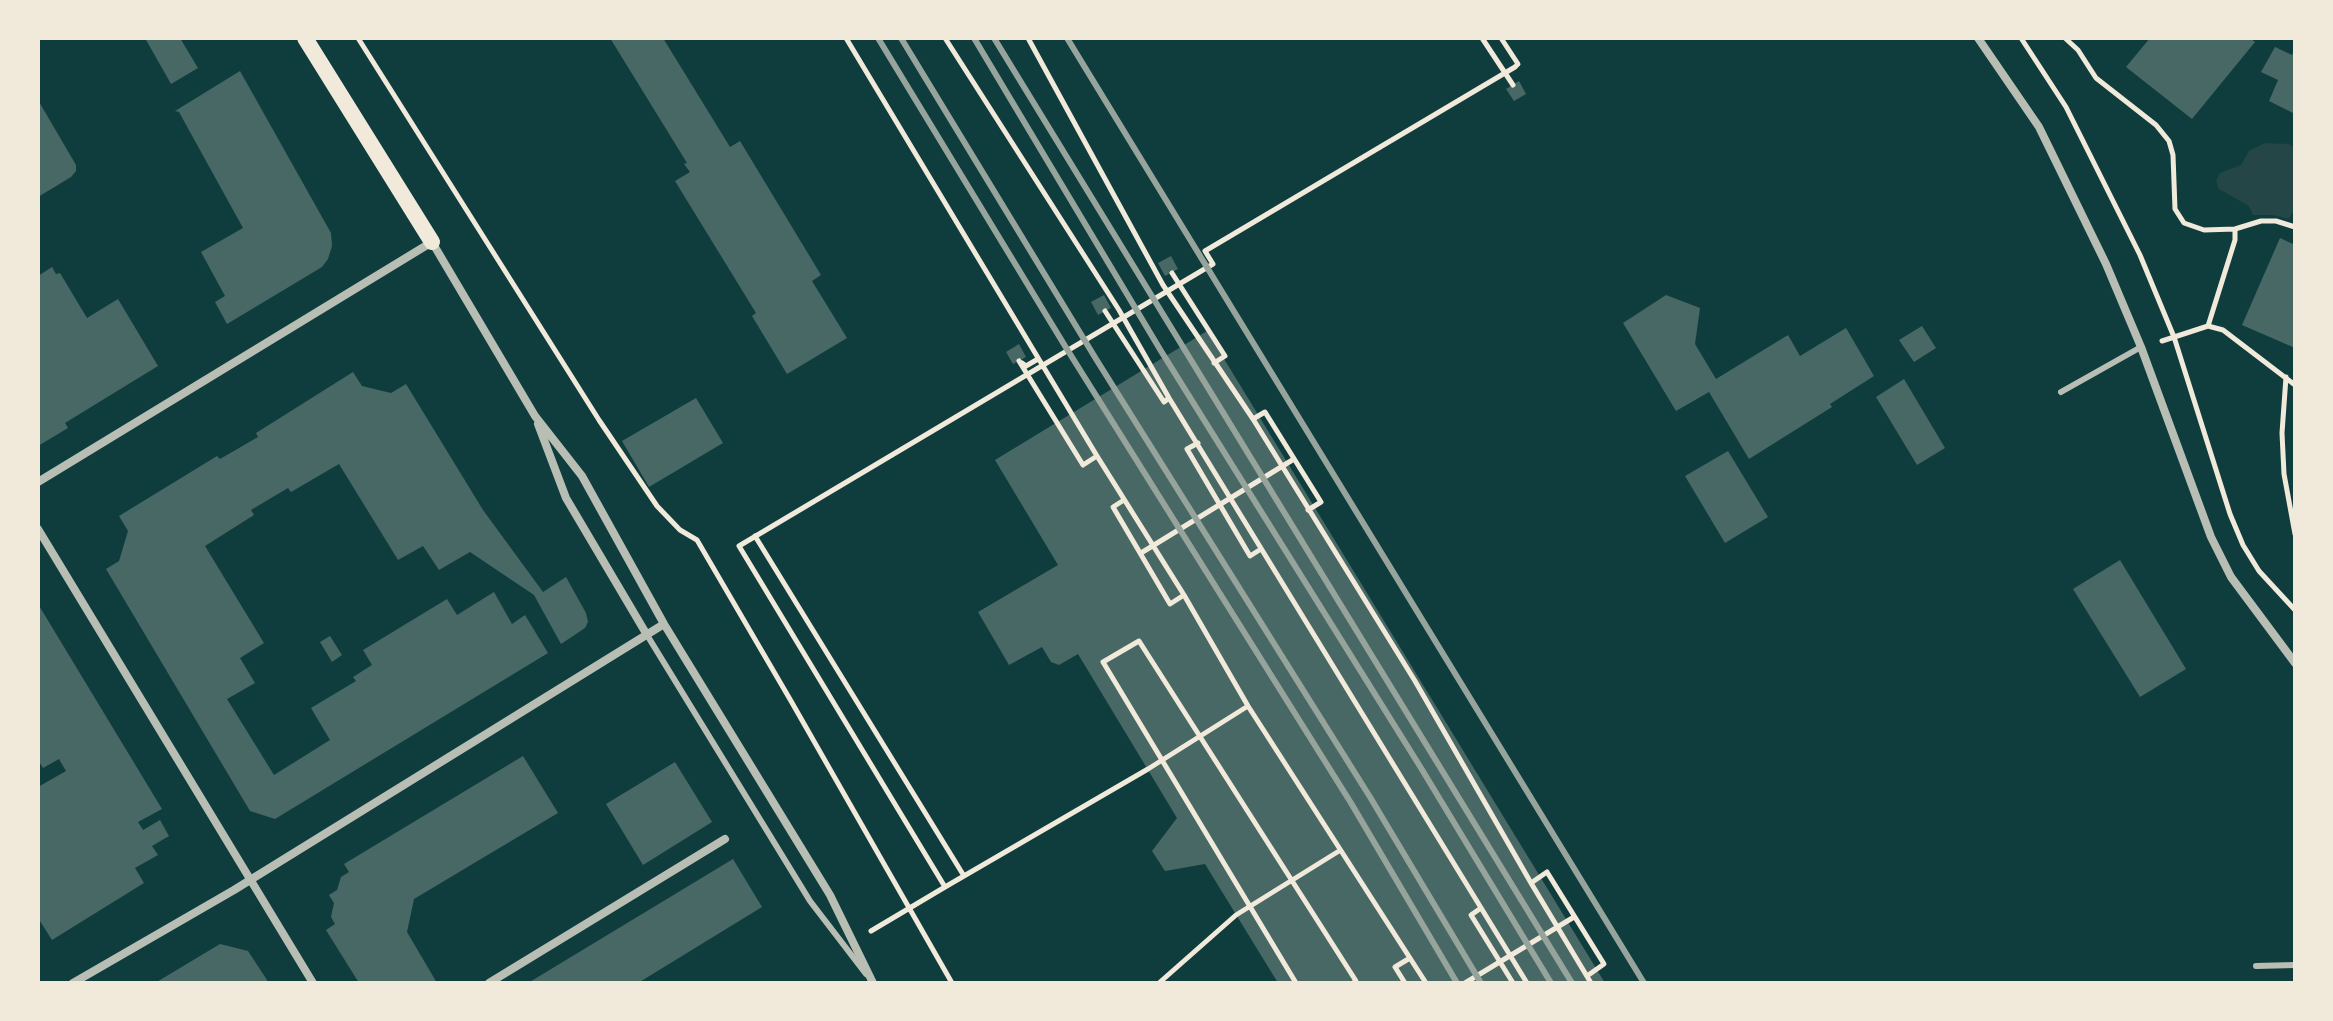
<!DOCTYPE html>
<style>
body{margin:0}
#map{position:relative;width:2333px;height:1021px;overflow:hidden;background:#0f3d3e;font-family:Poppins,sans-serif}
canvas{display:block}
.frame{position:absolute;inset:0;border:40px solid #f1e9da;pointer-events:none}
</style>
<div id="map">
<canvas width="2333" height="1021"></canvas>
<div class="frame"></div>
</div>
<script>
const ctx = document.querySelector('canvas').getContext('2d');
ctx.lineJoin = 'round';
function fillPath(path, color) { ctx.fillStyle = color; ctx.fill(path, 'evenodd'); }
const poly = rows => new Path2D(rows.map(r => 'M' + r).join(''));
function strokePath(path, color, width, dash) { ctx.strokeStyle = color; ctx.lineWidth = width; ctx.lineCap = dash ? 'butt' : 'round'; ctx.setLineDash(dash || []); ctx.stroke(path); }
const green = poly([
 [2265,143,2289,144,2295,149,2295,208,2289,219,2273,215,2253,215,2249,206,2219,189,2216,181,2220,173,2241,165,2249,151]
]);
const building = poly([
 [145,38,180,38,198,68,171,84],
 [610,38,663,38,730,147,740,141,821,275,812,281,847,338,787,374,752,316,756,313,675,181,690,172,684,164,687,163],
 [2150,38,2250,38,2255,42,2192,119,2126,67],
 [2275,47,2292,55,2295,47,2295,114,2269,101,2278,80,2261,72],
 [240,71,331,233,332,246,328,259,322,267,227,324,215,302,225,296,201,252,243,228,179,112,175,111],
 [1519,81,1526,94,1514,101,1506,89],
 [38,100,76,165,76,171,71,177,38,197],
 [2280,238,2295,245,2295,348,2242,325],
 [1171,256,1178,269,1165,276,1158,263],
 [52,267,56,274,60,273,87,318,118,299,158,366,65,423,68,428,38,446,38,276],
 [1104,295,1111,308,1098,315,1091,302],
 [1666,295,1700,308,1695,344,1716,379,1788,335,1800,356,1846,328,1874,376,1830,404,1832,407,1749,459,1709,392,1676,411,1623,323],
 [1922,326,1936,348,1914,362,1899,340],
 [1207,331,1605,983,1278,983,1205,864,1165,871,1152,851,1177,818,1078,654,1059,665,1051,662,1042,647,1009,665,978,612,1058,565,995,460],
 [1019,344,1026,357,1013,364,1006,352],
 [353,372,362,386,391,393,406,384,483,510,543,592,566,577,586,613,588,622,585,628,561,644,534,595,470,552,439,570,423,546,398,560,339,464,291,492,288,488,251,510,254,515,205,546,264,643,240,658,255,683,227,699,274,775,330,740,311,708,356,681,353,677,372,665,363,650,447,599,457,615,494,592,512,624,525,615,548,653,275,819,250,811,106,569,119,561,128,531,119,516,217,456,220,459,258,437,256,433],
 [1904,379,1945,448,1917,465,1876,397],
 [696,398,723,443,649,487,622,441],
 [1728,451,1768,517,1725,543,1685,476],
 [2120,560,2186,669,2140,697,2073,589],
 [38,604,162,809,138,822,143,830,160,820,169,836,152,846,158,855,135,868,144,883,52,940,38,918,38,787,66,771,59,759,43,768,38,760],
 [330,636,342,655,332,662,320,642],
 [523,756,558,813,414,899,407,932,437,983,359,983,326,930,335,924,331,917,334,903,329,895,337,890,341,877,349,872,344,864],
 [675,762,712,822,643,865,606,804],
 [733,859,762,907,638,983,528,983],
 [220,944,248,951,269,983,155,983]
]);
const path = poly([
 [358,38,599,420,657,506,680,530,697,540,791,701,952,983],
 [846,38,1097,456,1184,595,1248,706,1426,983],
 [945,38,1119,310,1169,398,1527,983],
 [1028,38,1163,285,1253,419,1415,681,1531,883,1591,983],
 [1482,38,1513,85],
 [2021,38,2066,107,2140,255,2174,337,2230,514,2243,545,2259,571,2295,610],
 [2065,38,2078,50,2096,78,2156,125,2169,141,2173,155,2175,209,2184,223,2204,230,2235,229],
 [1172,273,1225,356,1214,363],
 [1105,311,1164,402,1169,398],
 [2208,326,2235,240,2235,229,2261,221,2276,221,2295,227],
 [2162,341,2208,326,2223,330,2295,385],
 [1019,361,1083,465,1097,456],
 [1022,363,1026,366,1038,359],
 [2286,377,2282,433,2284,474,2295,534],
 [1253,419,1265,412,1321,502,1308,510],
 [1198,443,1187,449,1250,556,1261,549],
 [1124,500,1113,507,1170,604,1184,595],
 [755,536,964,876],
 [1141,553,1294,459],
 [1531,883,1547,872,1604,964,1587,976],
 [945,887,1148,769,1248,706],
 [1481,908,1471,915,1513,983],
 [871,931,945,887,739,546,1213,264,1205,251,1515,67,1518,64,1501,38],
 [1159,983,1236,915,1339,851],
 [1296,983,1103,662,1139,641,1356,981,1353,983],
 [1405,983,1395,967,1410,958],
 [1465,983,1574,917]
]);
const service = poly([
 [2061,392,2141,347],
 [647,635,810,901,866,974],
 [2256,966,2295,965]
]);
const minor = poly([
 [1978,38,2039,127,2106,264,2141,347,2211,537,2231,577,2295,663],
 [538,424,566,498,647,635],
 [38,482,432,242,535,416,582,476,664,624,830,895,873,983],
 [38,529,313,983],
 [73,983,234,890,664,624],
 [489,983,725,839]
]);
const secondary = poly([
 [305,38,432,242]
]);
const rail = poly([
 [878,38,1065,346,1351,803,1457,983],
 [901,38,1096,359,1370,797,1481,983],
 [974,38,1161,351,1421,768,1551,983],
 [994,38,1572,983],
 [1067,38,1644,983]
]);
fillPath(green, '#244646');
fillPath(building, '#486865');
strokePath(path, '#f1e9da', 5);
strokePath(service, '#b8beb3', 6);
strokePath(minor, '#b8beb3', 8);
strokePath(secondary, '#f1e9da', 16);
strokePath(rail, '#97a49c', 6);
</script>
